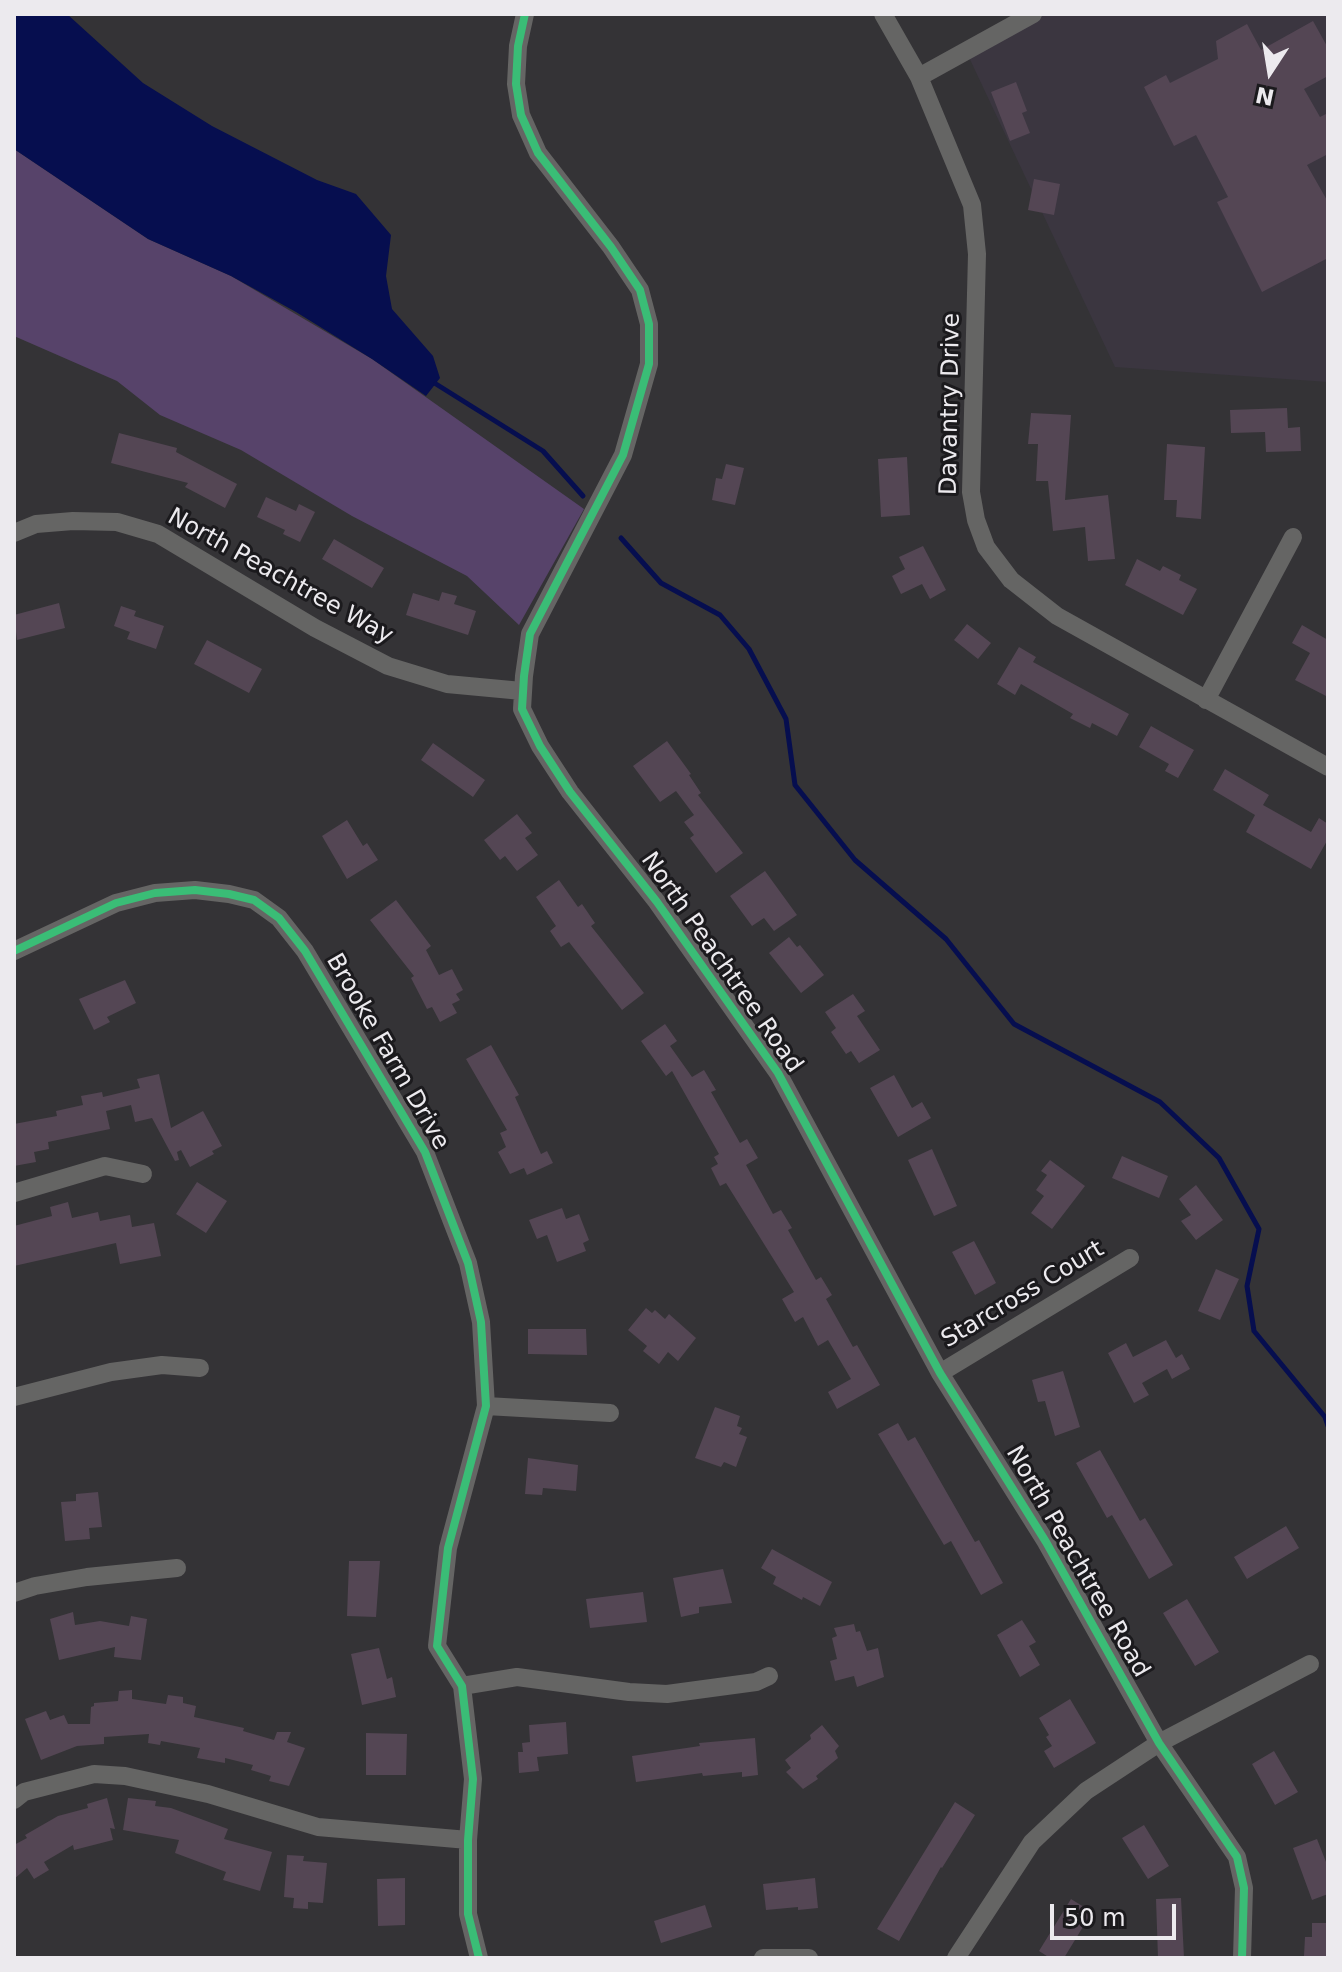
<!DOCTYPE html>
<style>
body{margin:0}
#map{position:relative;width:1342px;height:1972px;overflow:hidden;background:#343336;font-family:"DejaVu Sans",sans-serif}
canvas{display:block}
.frame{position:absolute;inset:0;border:16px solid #eceaee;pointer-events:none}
.north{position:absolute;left:1230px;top:32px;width:80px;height:80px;-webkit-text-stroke:6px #1b1a1d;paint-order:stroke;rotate:192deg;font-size:22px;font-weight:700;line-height:32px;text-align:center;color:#eceaee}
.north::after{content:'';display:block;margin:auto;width:28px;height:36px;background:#eceaee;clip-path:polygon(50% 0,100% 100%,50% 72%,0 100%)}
.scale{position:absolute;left:1050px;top:1904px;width:126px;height:36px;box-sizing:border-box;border:4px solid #eceaee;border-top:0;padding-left:10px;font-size:24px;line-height:28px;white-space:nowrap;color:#eceaee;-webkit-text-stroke:6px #1b1a1d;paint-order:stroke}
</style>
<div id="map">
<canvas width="1342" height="1972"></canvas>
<div class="frame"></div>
<div class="north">N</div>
<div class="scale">50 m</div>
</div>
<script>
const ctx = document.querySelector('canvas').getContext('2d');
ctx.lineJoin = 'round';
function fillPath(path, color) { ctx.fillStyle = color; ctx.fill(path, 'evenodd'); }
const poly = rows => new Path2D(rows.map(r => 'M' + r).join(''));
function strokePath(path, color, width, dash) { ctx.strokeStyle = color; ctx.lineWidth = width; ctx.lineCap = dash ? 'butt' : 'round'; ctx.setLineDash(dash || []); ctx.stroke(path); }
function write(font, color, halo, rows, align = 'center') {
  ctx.font = font + ' "DejaVu Sans",sans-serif'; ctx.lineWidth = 6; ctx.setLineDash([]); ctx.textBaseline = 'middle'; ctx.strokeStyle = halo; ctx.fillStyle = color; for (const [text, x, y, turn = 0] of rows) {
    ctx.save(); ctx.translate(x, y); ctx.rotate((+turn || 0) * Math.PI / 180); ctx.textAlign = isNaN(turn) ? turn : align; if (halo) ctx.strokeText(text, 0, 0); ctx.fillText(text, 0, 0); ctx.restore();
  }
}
const built = poly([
 [1028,14,1328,14,1328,382,1115,367,966,51]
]);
const green = poly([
 [14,149,148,239,231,276,372,359,584,509,519,625,467,576,352,516,241,450,160,415,117,381,14,336]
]);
const water = poly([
 [14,14,67,14,143,83,212,126,317,180,356,194,391,235,386,276,392,309,433,356,440,378,426,396,372,359,296,312,231,276,148,239,14,149]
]);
const stream = poly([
 [436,384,543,451,583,496],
 [621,538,661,583,720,615,749,649,786,719,795,785,855,860,946,939,1014,1024,1160,1102,1219,1158,1259,1229,1247,1286,1254,1331,1325,1417,1328,1426]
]);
const building = poly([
 [1313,21,1328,48,1328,76,1304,89,1320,117,1328,113,1328,154,1307,165,1328,202,1328,258,1262,292,1217,202,1228,197,1196,135,1174,146,1144,87,1166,75,1170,83,1218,59,1216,41,1247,24,1261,50],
 [1016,82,1027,111,1022,113,1030,133,1010,141,991,92],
 [1034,179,1060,184,1054,215,1028,210],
 [1287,408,1288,428,1300,427,1301,451,1266,452,1265,432,1231,433,1230,410],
 [1031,413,1071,415,1065,500,1108,495,1115,559,1088,561,1085,527,1053,531,1048,481,1036,481,1038,444,1028,444],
 [119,433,177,448,176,452,237,484,225,508,185,487,188,483,111,463],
 [1167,444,1205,447,1201,519,1176,517,1177,500,1164,500],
 [907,457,910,515,881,517,878,459],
 [726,464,744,468,735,505,712,500,716,478,722,479],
 [266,497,296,511,299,504,315,512,300,542,283,534,285,530,257,517],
 [334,539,384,568,372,588,322,559],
 [923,546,946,590,930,599,922,584,901,594,892,576,905,569,899,557],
 [1137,559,1160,571,1163,566,1181,575,1179,580,1197,589,1183,615,1125,585],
 [442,592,457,596,454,604,476,611,468,635,406,615,413,593,439,601],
 [59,603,65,628,17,640,14,615],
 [121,606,136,611,134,616,164,626,156,649,127,639,130,632,114,626],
 [967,624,991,643,978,659,954,640],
 [1302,625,1328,640,1328,697,1295,680,1310,653,1292,643],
 [207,640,262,669,249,693,194,664],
 [1019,647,1036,657,1033,662,1129,714,1117,736,1092,723,1090,728,1070,718,1073,714,1021,684,1015,695,997,684],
 [1151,726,1194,750,1178,778,1165,771,1169,764,1139,747],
 [667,741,691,774,689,775,701,793,698,795,743,853,716,873,690,838,694,835,684,822,694,815,676,791,660,802,633,766],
 [433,743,485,780,473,797,421,760],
 [1225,769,1269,795,1263,805,1311,832,1319,818,1328,824,1328,839,1311,869,1246,832,1255,815,1213,790],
 [517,814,532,833,525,838,538,855,517,871,505,856,500,860,484,840],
 [347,820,363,846,367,843,378,860,347,879,322,836],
 [765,871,797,915,774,931,764,918,752,926,730,896],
 [559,880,578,907,582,904,595,923,591,926,644,993,622,1010,569,942,561,947,550,931,556,926,536,897],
 [396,900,431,946,426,950,439,975,452,969,463,990,456,994,460,1000,452,1004,457,1013,440,1022,432,1007,427,1009,411,978,414,976,370,920],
 [789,937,797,947,800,945,824,975,801,993,769,953],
 [125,980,136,1003,107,1017,110,1022,94,1030,79,999],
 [853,994,865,1011,857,1016,880,1050,859,1063,851,1051,846,1054,831,1032,836,1028,825,1012],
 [665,1024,677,1041,670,1046,692,1077,704,1070,716,1090,711,1092,740,1143,747,1139,758,1158,746,1165,773,1214,781,1210,792,1228,788,1230,816,1280,821,1277,832,1295,826,1299,853,1347,857,1345,880,1385,837,1409,828,1392,851,1379,828,1340,818,1346,803,1317,795,1322,782,1299,794,1292,726,1183,720,1186,711,1168,718,1164,714,1157,719,1154,672,1071,666,1076,641,1041],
 [491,1045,519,1095,515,1097,541,1154,547,1151,553,1163,527,1175,524,1168,510,1174,498,1152,506,1147,500,1133,507,1130,466,1059],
 [159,1074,171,1128,203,1111,222,1146,212,1151,214,1154,190,1167,181,1150,177,1152,179,1160,175,1161,152,1118,135,1122,131,1105,106,1111,110,1129,48,1142,49,1149,34,1152,36,1162,14,1166,14,1124,57,1116,56,1111,83,1105,81,1096,102,1092,103,1097,140,1088,137,1079],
 [894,1075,912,1108,922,1102,931,1118,898,1137,870,1088],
 [932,1149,957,1206,934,1216,908,1160],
 [1122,1156,1168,1176,1159,1198,1112,1178],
 [1050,1160,1085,1186,1052,1229,1031,1213,1044,1196,1036,1190,1047,1175,1041,1171],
 [197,1182,227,1201,206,1233,176,1214],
 [1196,1185,1223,1220,1196,1240,1181,1221,1191,1215,1179,1199],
 [68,1202,72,1218,98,1212,100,1221,130,1215,132,1227,154,1223,161,1256,120,1264,116,1243,14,1266,14,1226,52,1216,50,1207],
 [562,1208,566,1219,579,1214,589,1240,583,1243,586,1251,557,1262,547,1235,537,1239,529,1220],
 [974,1241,996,1283,975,1295,952,1252],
 [1216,1269,1239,1279,1220,1320,1198,1311],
 [646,1308,652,1313,655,1310,665,1319,669,1314,696,1338,678,1361,668,1352,659,1364,643,1351,647,1346,628,1330],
 [528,1329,586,1329,587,1355,528,1354],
 [1166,1340,1176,1358,1182,1354,1190,1369,1172,1379,1167,1369,1142,1383,1149,1395,1134,1403,1108,1353,1126,1343,1133,1357],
 [1063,1371,1080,1427,1055,1436,1045,1401,1038,1402,1032,1380],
 [715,1407,740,1416,737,1426,742,1428,739,1434,747,1437,736,1467,724,1462,721,1467,695,1458],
 [898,1423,908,1441,915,1437,975,1542,979,1540,1003,1583,981,1595,951,1541,944,1545,878,1434],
 [1100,1450,1140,1521,1145,1518,1173,1565,1149,1579,1112,1515,1107,1518,1076,1463],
 [528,1458,578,1465,576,1491,543,1488,542,1495,525,1494],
 [98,1492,102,1527,89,1528,90,1539,65,1541,61,1502,76,1501,76,1494],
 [1286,1526,1299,1548,1247,1579,1234,1557],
 [772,1549,832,1582,820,1606,803,1597,802,1600,773,1584,776,1577,761,1568],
 [349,1561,380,1561,376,1617,347,1616],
 [723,1569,732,1603,699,1607,699,1613,681,1617,673,1578],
 [643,1592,647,1622,590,1628,586,1599],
 [1187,1599,1219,1652,1195,1666,1163,1613],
 [73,1612,75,1625,100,1621,129,1626,131,1616,147,1619,141,1660,114,1657,115,1647,59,1660,50,1619],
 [1022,1620,1036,1642,1029,1646,1040,1665,1020,1677,997,1635],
 [854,1624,856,1632,860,1631,867,1651,878,1648,884,1677,857,1687,854,1676,835,1681,830,1661,837,1659,832,1638,837,1636,834,1628],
 [379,1648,387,1679,392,1677,396,1697,362,1705,351,1654],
 [132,1690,132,1699,166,1704,168,1695,183,1697,183,1703,196,1706,194,1717,244,1728,243,1731,274,1740,277,1732,291,1732,287,1742,305,1748,289,1786,269,1781,271,1776,251,1770,253,1765,225,1758,225,1763,197,1758,200,1748,161,1741,160,1745,148,1743,149,1734,104,1737,104,1744,77,1746,41,1760,25,1719,46,1711,50,1720,64,1715,68,1724,90,1724,91,1707,94,1706,94,1703,118,1701,119,1691],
 [1070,1699,1096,1743,1054,1768,1044,1751,1052,1746,1046,1737,1049,1735,1039,1718],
 [566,1722,568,1754,537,1757,539,1771,519,1773,518,1752,523,1752,522,1743,530,1742,529,1725],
 [822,1725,839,1746,835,1751,838,1758,816,1776,818,1779,803,1789,786,1772,791,1768,785,1760,811,1739,810,1735],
 [366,1733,407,1734,406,1775,366,1775],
 [755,1738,758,1775,742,1777,742,1772,703,1776,702,1773,636,1782,632,1756,700,1746,699,1743],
 [1274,1751,1298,1792,1275,1805,1252,1764],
 [107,1798,115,1829,110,1828,113,1840,74,1850,73,1845,44,1862,49,1870,34,1879,27,1868,14,1879,14,1845,27,1838,25,1835,58,1816,88,1808,87,1804],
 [128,1798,156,1801,155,1806,171,1808,228,1829,224,1839,272,1852,260,1891,223,1880,226,1872,175,1853,179,1840,123,1830],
 [955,1802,975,1815,942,1868,941,1867,899,1941,877,1929],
 [1144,1825,1169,1866,1148,1879,1122,1838],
 [1317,1839,1328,1867,1328,1894,1312,1900,1293,1848],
 [287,1855,304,1856,303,1861,327,1863,323,1903,308,1902,308,1909,293,1908,294,1898,284,1897],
 [405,1878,405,1925,378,1926,377,1879],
 [815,1878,818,1908,798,1910,798,1907,766,1910,763,1884],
 [1181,1898,1184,1958,1158,1958,1156,1899],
 [1071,1899,1092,1912,1064,1958,1050,1958,1039,1951],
 [705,1905,712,1927,661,1943,654,1921],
 [1312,1923,1328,1923,1328,1958,1304,1956,1305,1937,1312,1937]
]);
const minor = poly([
 [525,14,518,46,516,84,521,115,538,153,611,247,640,290,649,324,649,364,623,455,530,634,524,676,522,709,540,746,570,792,657,902,778,1073,940,1373,1046,1542,1159,1743,1237,1857,1244,1888,1242,1958],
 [883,14,919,77,972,205,977,254,971,492,976,520,986,547,1011,580,1057,616,1328,767],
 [919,77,1033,14],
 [14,533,36,524,73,521,117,522,158,534,315,628,388,666,447,684,522,691],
 [1206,700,1293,537],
 [14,951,116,903,155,893,195,890,229,894,254,900,279,918,305,951,425,1152,468,1263,481,1322,486,1406,448,1548,437,1646,462,1686,473,1779,468,1840,468,1914,479,1958],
 [14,1193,105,1166,143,1174],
 [940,1373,1130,1258],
 [14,1397,111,1372,162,1365,200,1368],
 [486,1406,610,1413],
 [14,1593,35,1586,87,1577,177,1568],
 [462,1686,517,1677,629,1692,667,1694,756,1682,769,1676],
 [14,1800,24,1792,94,1774,125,1776,208,1794,318,1827,468,1840],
 [763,1958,809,1958],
 [956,1958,1032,1842,1086,1791,1159,1743,1310,1664]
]);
const cycleway = poly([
 [525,14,518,46,516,84,521,115,538,153,611,247,640,290,649,324,649,364,623,455,530,634,524,676,522,709,540,746,570,792,657,902,778,1073,940,1373,1046,1542,1159,1743,1237,1857,1244,1888,1242,1958],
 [14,951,116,903,155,893,195,890,229,894,254,900,279,918,305,951,425,1152,468,1263,481,1322,486,1406,448,1548,437,1646,462,1686,473,1779,468,1840,468,1914,479,1958]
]);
const streetNames = [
 ["Davantry Drive",951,404,-89],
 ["North Peachtree Way",280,577,29],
 ["North Peachtree Road",721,963,55],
 ["Brooke Farm Drive",387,1052,60],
 ["Starcross Court",1023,1295,-31],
 ["North Peachtree Road",1077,1562,60]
];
fillPath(built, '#3b3640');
fillPath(green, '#57436a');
fillPath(water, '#060e4f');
strokePath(stream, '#060e4f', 5);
fillPath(building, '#544654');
strokePath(minor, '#656564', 18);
strokePath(cycleway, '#3abd76', 8);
write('24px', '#eceaee', '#1b1a1d', streetNames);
</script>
